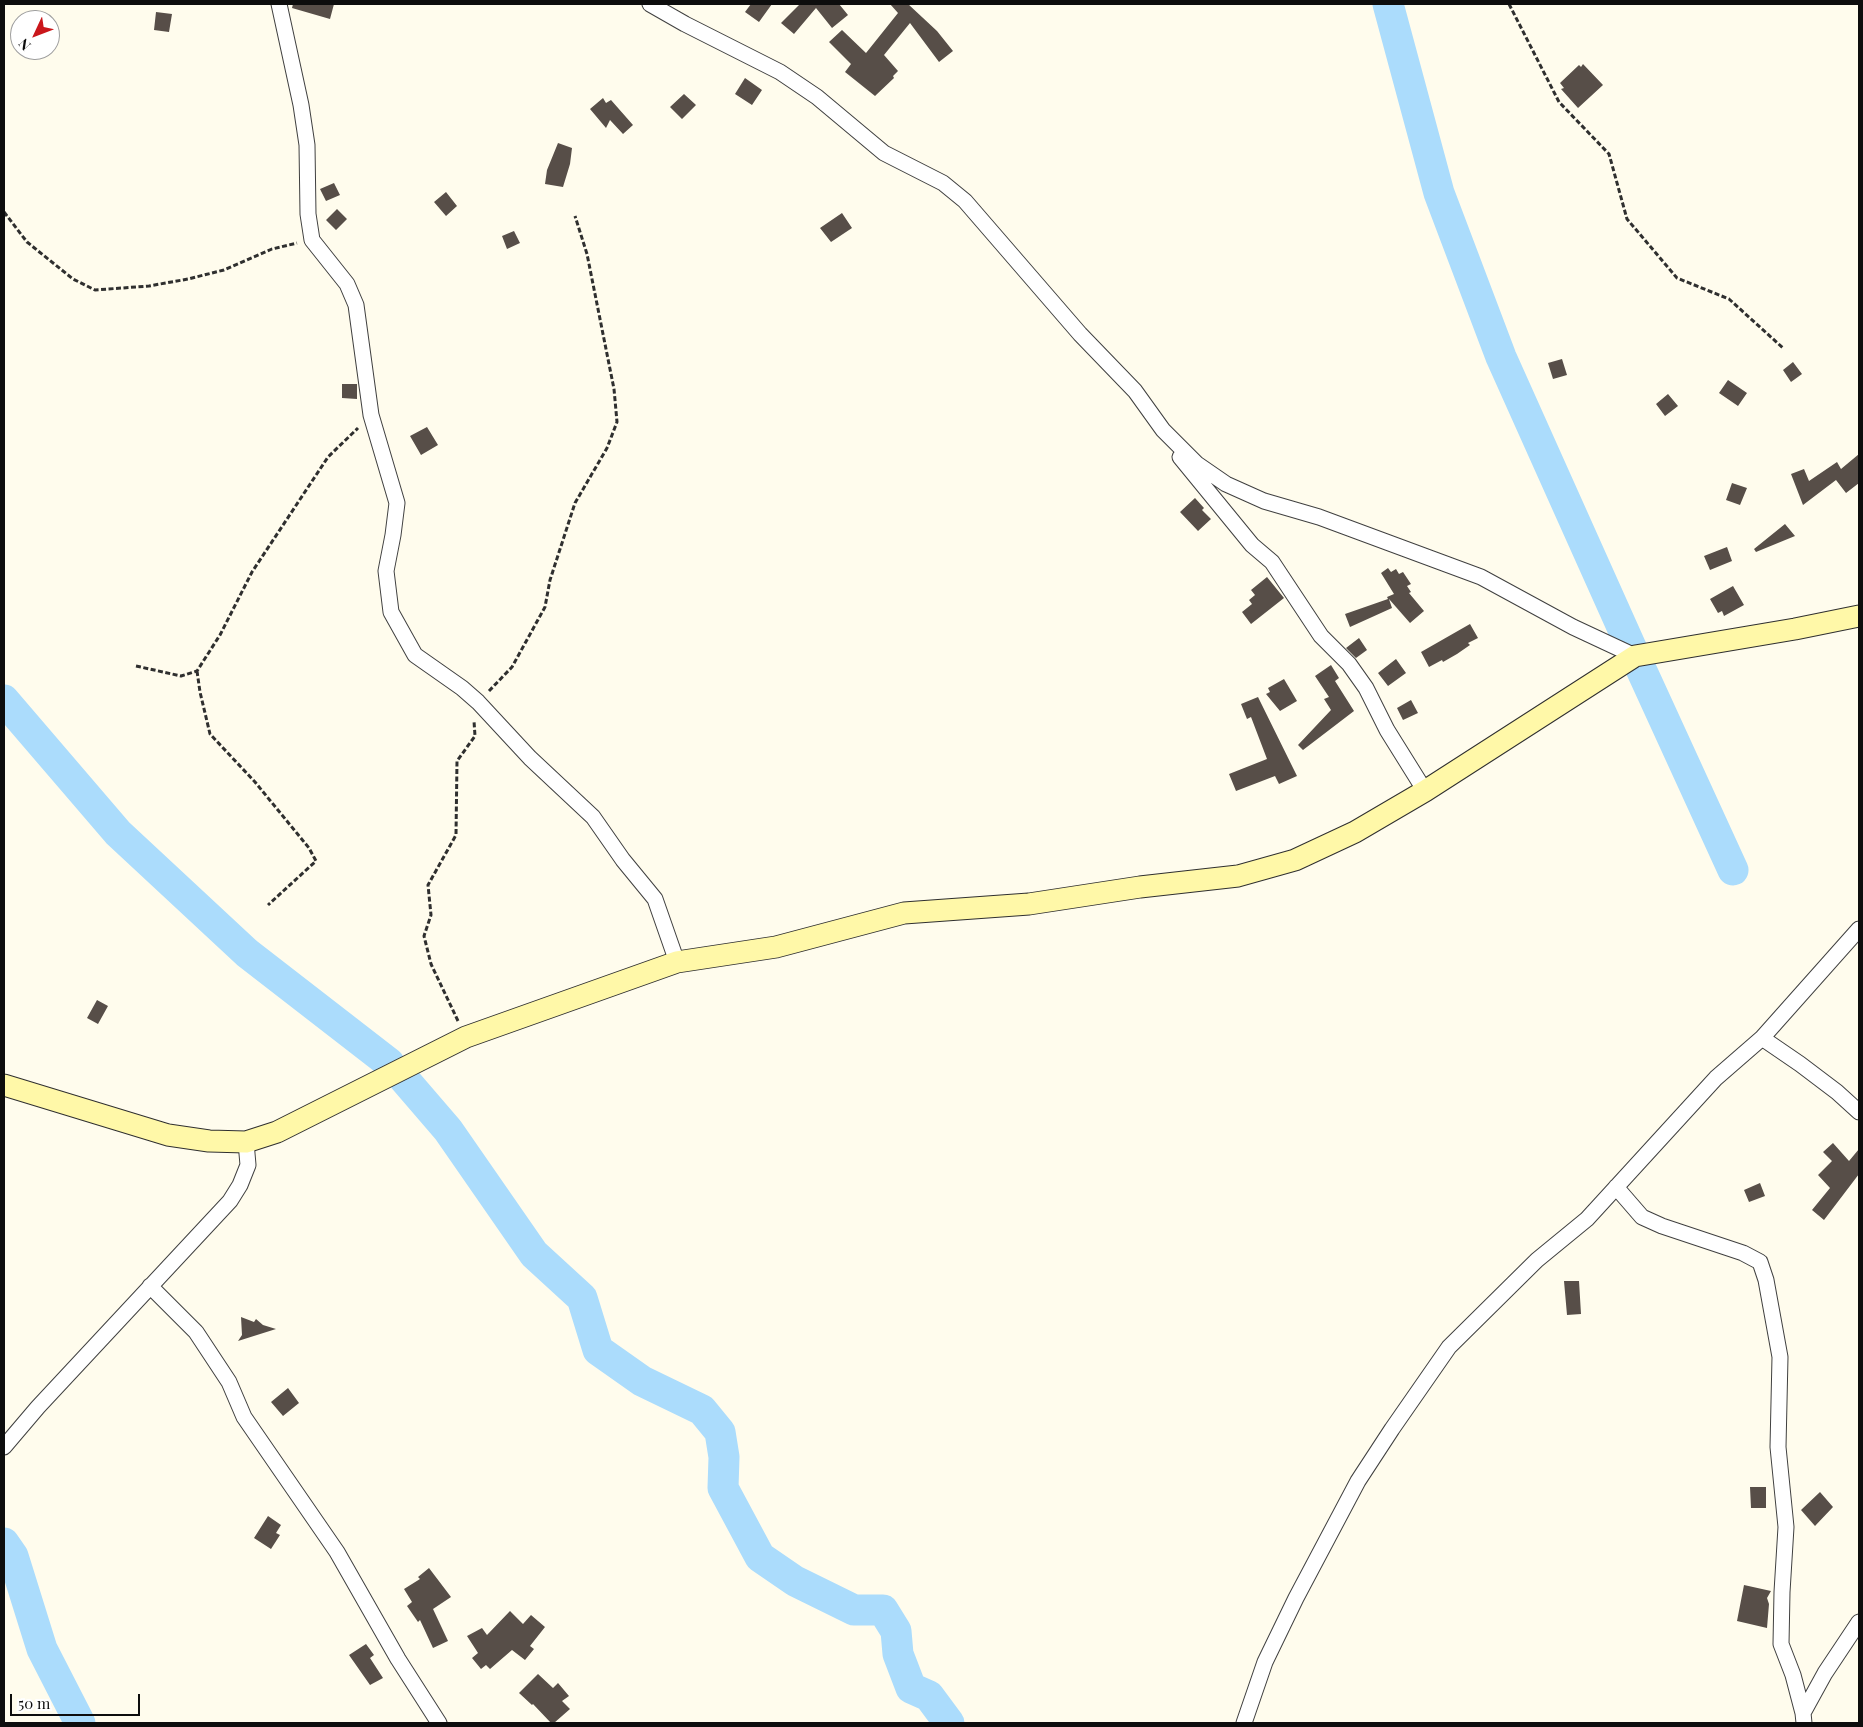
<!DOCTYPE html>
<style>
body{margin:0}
#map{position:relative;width:1863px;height:1727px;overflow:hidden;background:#fffced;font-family:"Playfair Display",serif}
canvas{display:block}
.frame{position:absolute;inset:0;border:5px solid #0d0d0d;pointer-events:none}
.north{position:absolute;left:10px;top:10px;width:50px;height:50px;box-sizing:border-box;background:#fff;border:1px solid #9e9e9e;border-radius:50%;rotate:227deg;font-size:14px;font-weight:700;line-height:20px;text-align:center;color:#0d0d0d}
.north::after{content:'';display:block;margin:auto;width:18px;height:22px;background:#ca171b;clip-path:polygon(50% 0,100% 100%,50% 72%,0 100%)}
.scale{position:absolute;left:10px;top:1694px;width:130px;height:22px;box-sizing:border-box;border:2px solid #0d0d0d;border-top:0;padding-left:6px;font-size:15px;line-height:18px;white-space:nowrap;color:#0d0d0d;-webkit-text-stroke:4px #fff;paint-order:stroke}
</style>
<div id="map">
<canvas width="1863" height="1727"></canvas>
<div class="frame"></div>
<div class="north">N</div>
<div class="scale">50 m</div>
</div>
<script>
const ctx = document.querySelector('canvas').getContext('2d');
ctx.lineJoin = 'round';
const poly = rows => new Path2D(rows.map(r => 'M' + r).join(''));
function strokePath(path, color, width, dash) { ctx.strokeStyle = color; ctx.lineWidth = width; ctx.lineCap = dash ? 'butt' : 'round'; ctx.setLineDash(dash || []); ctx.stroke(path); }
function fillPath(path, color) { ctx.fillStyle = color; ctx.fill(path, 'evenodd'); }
const river = poly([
 [1388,4,1439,193,1501,357,1635,656,1733,870],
 [4,700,118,833,247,953,389,1063],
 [405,1080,448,1130,534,1254,582,1298,598,1350,642,1381,702,1410,720,1432,724,1457,723,1488,760,1557,795,1581,854,1610,883,1610,896,1631,898,1654,911,1688,929,1696,949,1723],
 [4,1543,13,1556,42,1649,80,1723]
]);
const building = poly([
 [293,4,334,4,330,19,292,8],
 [751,4,772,4,759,22,745,12],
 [800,4,839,4,848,15,832,28,816,8,794,34,781,23],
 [890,4,908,4,937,31,953,51,939,62,910,23,884,55,898,71,893,76,894,78,875,96,845,72,851,64,829,42,842,30,866,53,898,13],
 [156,12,172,14,169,32,154,30],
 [1583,64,1603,85,1578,108,1561,89,1564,88,1560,83,1579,65,1581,67],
 [745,78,762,90,752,105,735,94],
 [684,94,696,105,682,119,670,107],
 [603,98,606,103,611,100,633,125,623,134,610,120,606,128,590,109],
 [558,143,572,148,570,164,563,187,545,184,547,170],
 [334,183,340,195,326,201,320,189],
 [446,192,457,206,446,216,434,202],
 [337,209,347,219,336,230,326,220],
 [842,213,852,228,831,242,820,228],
 [514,231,520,243,507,249,502,236],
 [1562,359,1567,375,1553,379,1548,363],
 [1793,362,1802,374,1791,382,1783,370],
 [1728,380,1747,393,1738,406,1719,393],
 [342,384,357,384,357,399,342,398],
 [1668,394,1678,406,1665,416,1656,404],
 [427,427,438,445,421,455,410,436],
 [1859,454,1859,483,1846,493,1836,480,1803,505,1791,474,1804,469,1809,481,1837,462,1841,469],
 [1732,483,1747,488,1740,505,1726,500],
 [1195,498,1204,508,1202,510,1211,519,1198,531,1180,512],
 [1785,524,1795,536,1756,552,1754,549],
 [1727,547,1732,561,1710,570,1704,556],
 [1388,568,1391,572,1396,569,1399,574,1403,572,1411,584,1407,586,1411,592,1409,593,1424,611,1410,623,1389,599,1392,608,1350,627,1345,614,1388,599,1387,597,1394,594,1381,573],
 [1267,577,1284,598,1251,624,1242,612,1252,604,1249,600,1255,595,1251,590],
 [1733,586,1744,605,1724,616,1722,611,1718,613,1710,599],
 [1470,624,1478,638,1468,643,1470,645,1457,654,1443,662,1442,660,1429,667,1421,652],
 [1359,638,1367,650,1356,658,1346,648],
 [1396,659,1406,673,1388,686,1378,673],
 [1331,665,1339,678,1335,681,1354,711,1303,750,1298,745,1331,710,1324,699,1329,697,1315,676],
 [1284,679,1297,701,1280,711,1266,694,1270,692,1268,688],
 [1258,697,1297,776,1279,784,1275,776,1236,791,1229,774,1267,759,1251,717,1247,719,1241,704],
 [1411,700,1418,713,1403,720,1397,708],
 [97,1000,108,1006,98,1024,87,1018],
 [1833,1143,1849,1161,1859,1149,1859,1174,1824,1220,1812,1210,1830,1188,1818,1175,1832,1161,1823,1152],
 [1760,1183,1765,1196,1749,1202,1744,1190],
 [1564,1281,1579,1281,1581,1314,1567,1315],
 [241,1317,254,1322,256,1319,263,1325,276,1329,238,1341,242,1335],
 [288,1388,299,1403,283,1416,271,1402],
 [1750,1487,1766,1487,1766,1508,1751,1508],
 [1820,1492,1833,1507,1815,1526,1801,1510],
 [268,1516,281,1525,276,1533,280,1535,271,1549,254,1538],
 [429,1568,451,1597,433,1609,448,1641,433,1648,420,1620,418,1622,407,1606,412,1602,404,1589,420,1579,418,1577],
 [1744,1585,1771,1591,1767,1598,1769,1604,1767,1628,1737,1621],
 [510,1611,523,1624,531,1615,545,1627,530,1646,534,1649,525,1660,512,1650,490,1669,486,1665,481,1669,472,1658,478,1653,467,1636,482,1628,487,1635],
 [366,1644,374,1655,370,1658,383,1678,370,1685,349,1655],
 [538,1674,553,1688,558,1683,569,1696,562,1701,570,1709,554,1723,551,1723,533,1704,532,1705,519,1693]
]);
const path = poly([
 [1509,4,1559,102,1609,154,1627,219,1677,278,1729,299,1783,348],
 [4,212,27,242,73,279,95,290,149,286,188,279,224,270,272,249,297,243],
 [136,666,181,676,197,671,220,635,252,572,328,457,358,428],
 [197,671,200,692,210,734,255,782,309,848,316,861,268,905],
 [489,691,512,667,545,607,550,580,575,503,607,448,617,422,614,389,587,254,575,216],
 [458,1021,431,964,424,936,431,915,428,885,456,835,457,761,475,736,474,721]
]);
const street = poly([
 [279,4,301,105,307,145,308,214,312,240,347,284,356,305,371,415,397,503,393,535,386,571,391,612,415,655,462,688,478,702,530,758,593,817,623,860,655,899,677,962],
 [650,4,685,24,780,72,817,97,884,153,943,183,965,201,1080,334,1135,391,1163,430,1197,464,1226,484,1264,501,1319,517,1481,577,1573,627,1635,656],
 [1180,457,1252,545,1272,562,1321,636,1349,664,1366,688,1387,730,1425,791],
 [1762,1038,1800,1064,1837,1092,1859,1112],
 [1616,1187,1642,1217,1662,1226,1743,1253,1760,1262,1766,1280,1780,1357,1778,1447,1786,1527,1782,1592,1781,1644,1793,1675,1803,1713,1804,1723],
 [150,1286,196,1332,229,1382,244,1417,337,1552,398,1659,439,1723],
 [4,1447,38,1407,230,1201,240,1185,248,1165,246,1142],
 [1803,1713,1825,1673,1859,1622],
 [1244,1723,1265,1662,1296,1598,1358,1481,1392,1429,1449,1347,1537,1260,1587,1219,1716,1078,1762,1038,1859,929]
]);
const secondary = poly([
 [4,1085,168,1135,209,1141,246,1142,277,1132,466,1037,677,962,776,947,904,913,1029,904,1140,887,1238,876,1295,860,1355,832,1425,791,1635,656,1795,629,1859,616]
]);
strokePath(river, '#abdcfc', 31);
fillPath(building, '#574e48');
strokePath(street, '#404040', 17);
strokePath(secondary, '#2f2f2f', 23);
strokePath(path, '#2f2f2f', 3, [5, 2.5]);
strokePath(street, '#fff', 15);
strokePath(secondary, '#fff8a8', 21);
</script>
